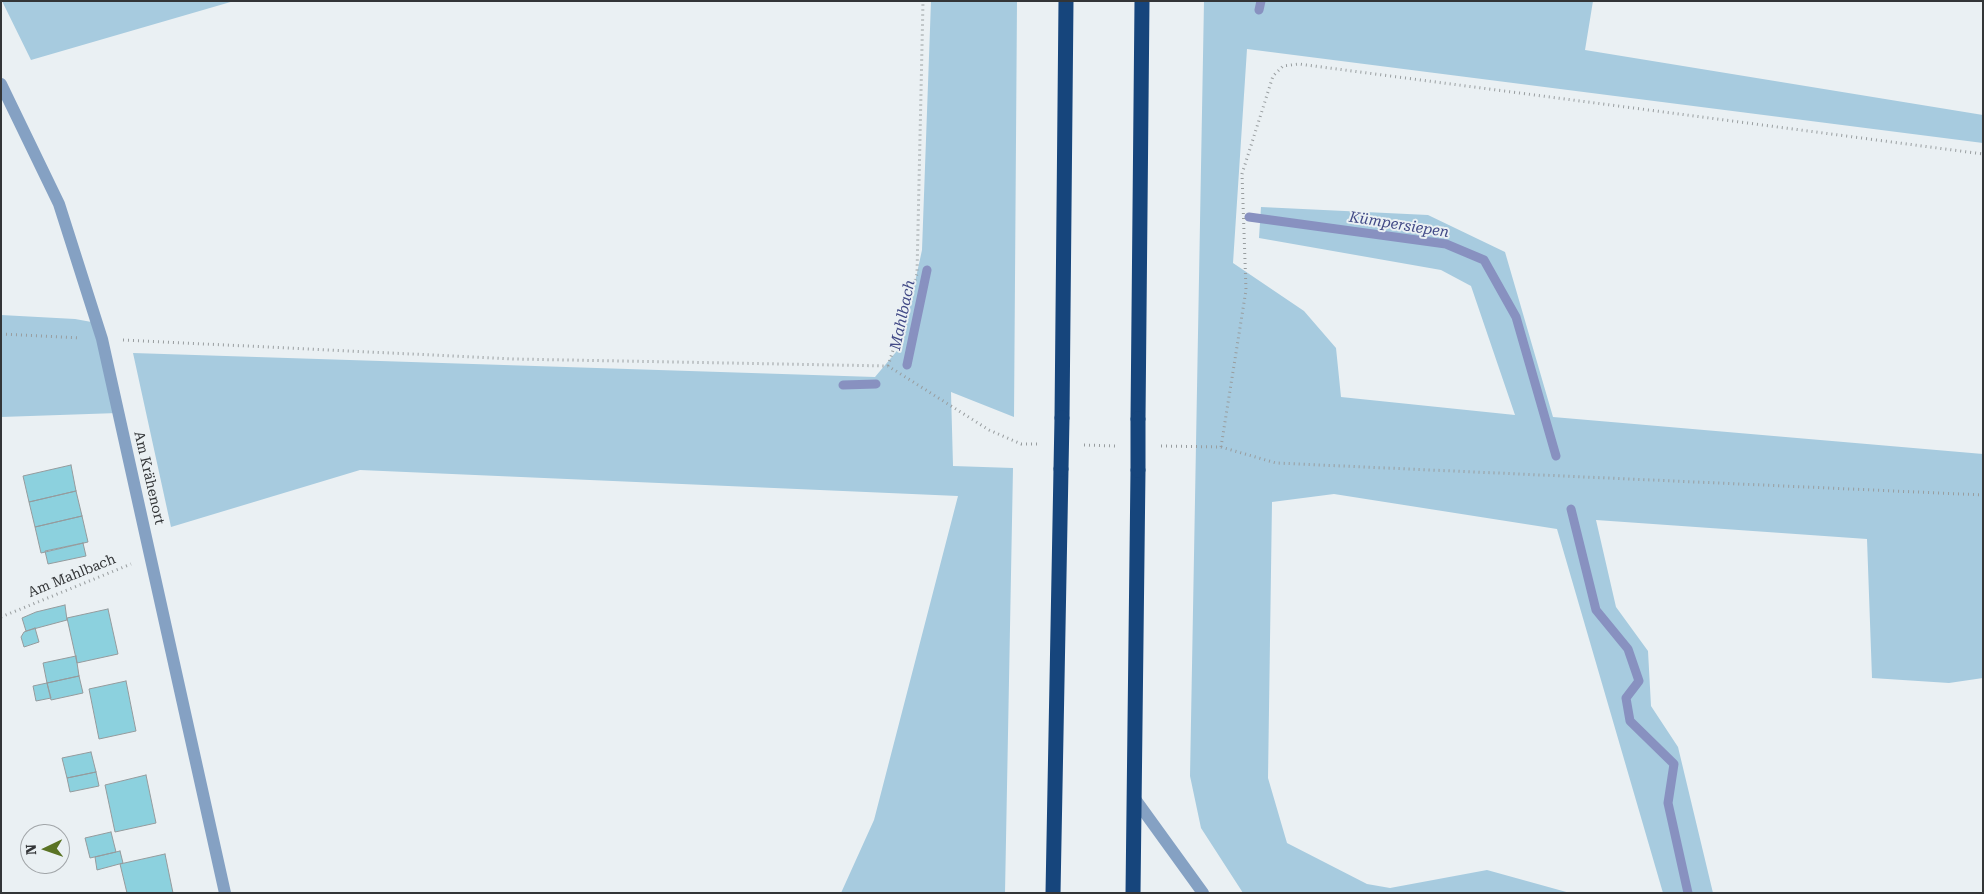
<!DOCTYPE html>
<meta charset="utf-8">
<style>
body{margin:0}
#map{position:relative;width:1984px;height:894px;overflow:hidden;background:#eaf0f3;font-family:"Roboto Serif",serif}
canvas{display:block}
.frame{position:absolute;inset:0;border:2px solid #333537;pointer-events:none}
.north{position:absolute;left:20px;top:824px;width:50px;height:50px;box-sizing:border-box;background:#eaf0f3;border:1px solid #a1a5a8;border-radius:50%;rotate:267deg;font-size:14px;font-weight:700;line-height:20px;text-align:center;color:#333537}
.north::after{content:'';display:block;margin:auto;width:18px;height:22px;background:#5a7324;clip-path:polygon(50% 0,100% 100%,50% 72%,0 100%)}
</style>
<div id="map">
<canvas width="1984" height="894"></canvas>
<div class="frame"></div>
<div class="north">N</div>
</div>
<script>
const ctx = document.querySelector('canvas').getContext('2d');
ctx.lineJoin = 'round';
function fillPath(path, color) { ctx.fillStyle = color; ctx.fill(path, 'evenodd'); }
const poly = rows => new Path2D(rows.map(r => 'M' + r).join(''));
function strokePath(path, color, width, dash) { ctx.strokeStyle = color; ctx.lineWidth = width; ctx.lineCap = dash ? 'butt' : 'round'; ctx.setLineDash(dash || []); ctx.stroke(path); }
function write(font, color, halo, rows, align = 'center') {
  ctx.font = font + ' "Roboto Serif",serif'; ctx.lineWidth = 4; ctx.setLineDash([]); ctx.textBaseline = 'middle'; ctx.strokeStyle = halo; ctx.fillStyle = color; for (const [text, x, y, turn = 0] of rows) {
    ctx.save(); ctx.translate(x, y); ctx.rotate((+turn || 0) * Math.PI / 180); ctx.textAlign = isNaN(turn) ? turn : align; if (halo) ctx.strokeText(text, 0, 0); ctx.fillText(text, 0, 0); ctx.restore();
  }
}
const green = poly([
 [2,1,234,1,31,60],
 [931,1,1017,1,1014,417,951,392,953,466,1013,468,1005,893,841,893,874,820,958,496,360,470,171,527,133,353,875,377,901,346,922,250],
 [1204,1,1593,1,1585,50,1983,115,1983,143,1247,49,1233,263,1304,311,1336,348,1341,397,1515,415,1471,286,1441,270,1259,238,1261,207,1428,215,1505,252,1553,417,1983,454,1983,678,1949,683,1872,678,1867,539,1596,520,1616,607,1648,651,1651,706,1678,747,1713,893,1663,893,1557,529,1334,494,1272,502,1268,778,1287,843,1367,884,1390,888,1487,870,1570,893,1243,893,1201,828,1190,776],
 [1,315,75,319,97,323,118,413,1,417]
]);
const stream = poly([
 [1259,10,1261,1],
 [1249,217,1446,244,1484,260,1516,317,1556,456],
 [907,365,927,270],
 [843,385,876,384],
 [1571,509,1596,610,1628,649,1639,681,1626,698,1630,721,1674,764,1668,803,1688,893]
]);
const building = poly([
 [71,465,76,491,29,502,23,476,71,465],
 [76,491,82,516,35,527,29,502,76,491],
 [82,516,88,542,41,553,35,527,82,516],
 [83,543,86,556,48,564,45,551,83,543],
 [65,605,67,620,26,631,22,618,36,612,65,605],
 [108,609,118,654,77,663,67,618,108,609],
 [35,628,39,642,24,647,21,637,24,632,35,628],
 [76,656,79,676,47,683,43,663,76,656],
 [79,676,83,693,51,700,47,683,79,676],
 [126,681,136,731,99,739,89,689,126,681],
 [47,683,51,698,36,701,33,686,47,683],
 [91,752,96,772,67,778,62,758,91,752],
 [96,772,99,786,70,792,67,778,96,772],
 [146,775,156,823,115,832,105,785,146,775],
 [111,832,116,852,90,858,85,838,111,832],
 [120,851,123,863,97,870,95,857,120,851],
 [165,854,173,893,127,893,120,864,165,854]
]);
const path = poly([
 [1,334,80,338],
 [123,340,514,359,888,366,989,430,1021,444,1040,444],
 [888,366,917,274,923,1],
 [1084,445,1115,446],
 [1161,446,1221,447,1276,463,1983,495],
 [1221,447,1246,290,1242,174,1273,76,1283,66,1299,64,1983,154],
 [1,617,131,564]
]);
const minor = poly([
 [1,84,59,204,102,339,225,893],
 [1135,799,1203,893]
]);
const highway = poly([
 [1062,418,1066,1],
 [1138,419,1142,1],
 [1053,893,1061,469],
 [1133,893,1138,470]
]);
const highwayBridge = poly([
 [1061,469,1062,418],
 [1138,470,1138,419]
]);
const streetNames = [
 ["Am Krähenort",149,478,77],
 ["Am Mahlbach",72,576,-22]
];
const waterNames = [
 ["Kümpersiepen",1399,225,9],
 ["Mahlbach",903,315,-78]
];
fillPath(green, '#a7cbdf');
strokePath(stream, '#8891c0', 9);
fillPath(building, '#8cd1de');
strokePath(building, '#959b9d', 1);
strokePath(path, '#989d9f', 3, [1, 4]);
strokePath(minor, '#85a1c3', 12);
strokePath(highway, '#16457c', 15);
strokePath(highwayBridge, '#16457c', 15);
write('14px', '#333537', '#eaf0f3', streetNames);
write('italic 15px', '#414986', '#eaf0f3', waterNames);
</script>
